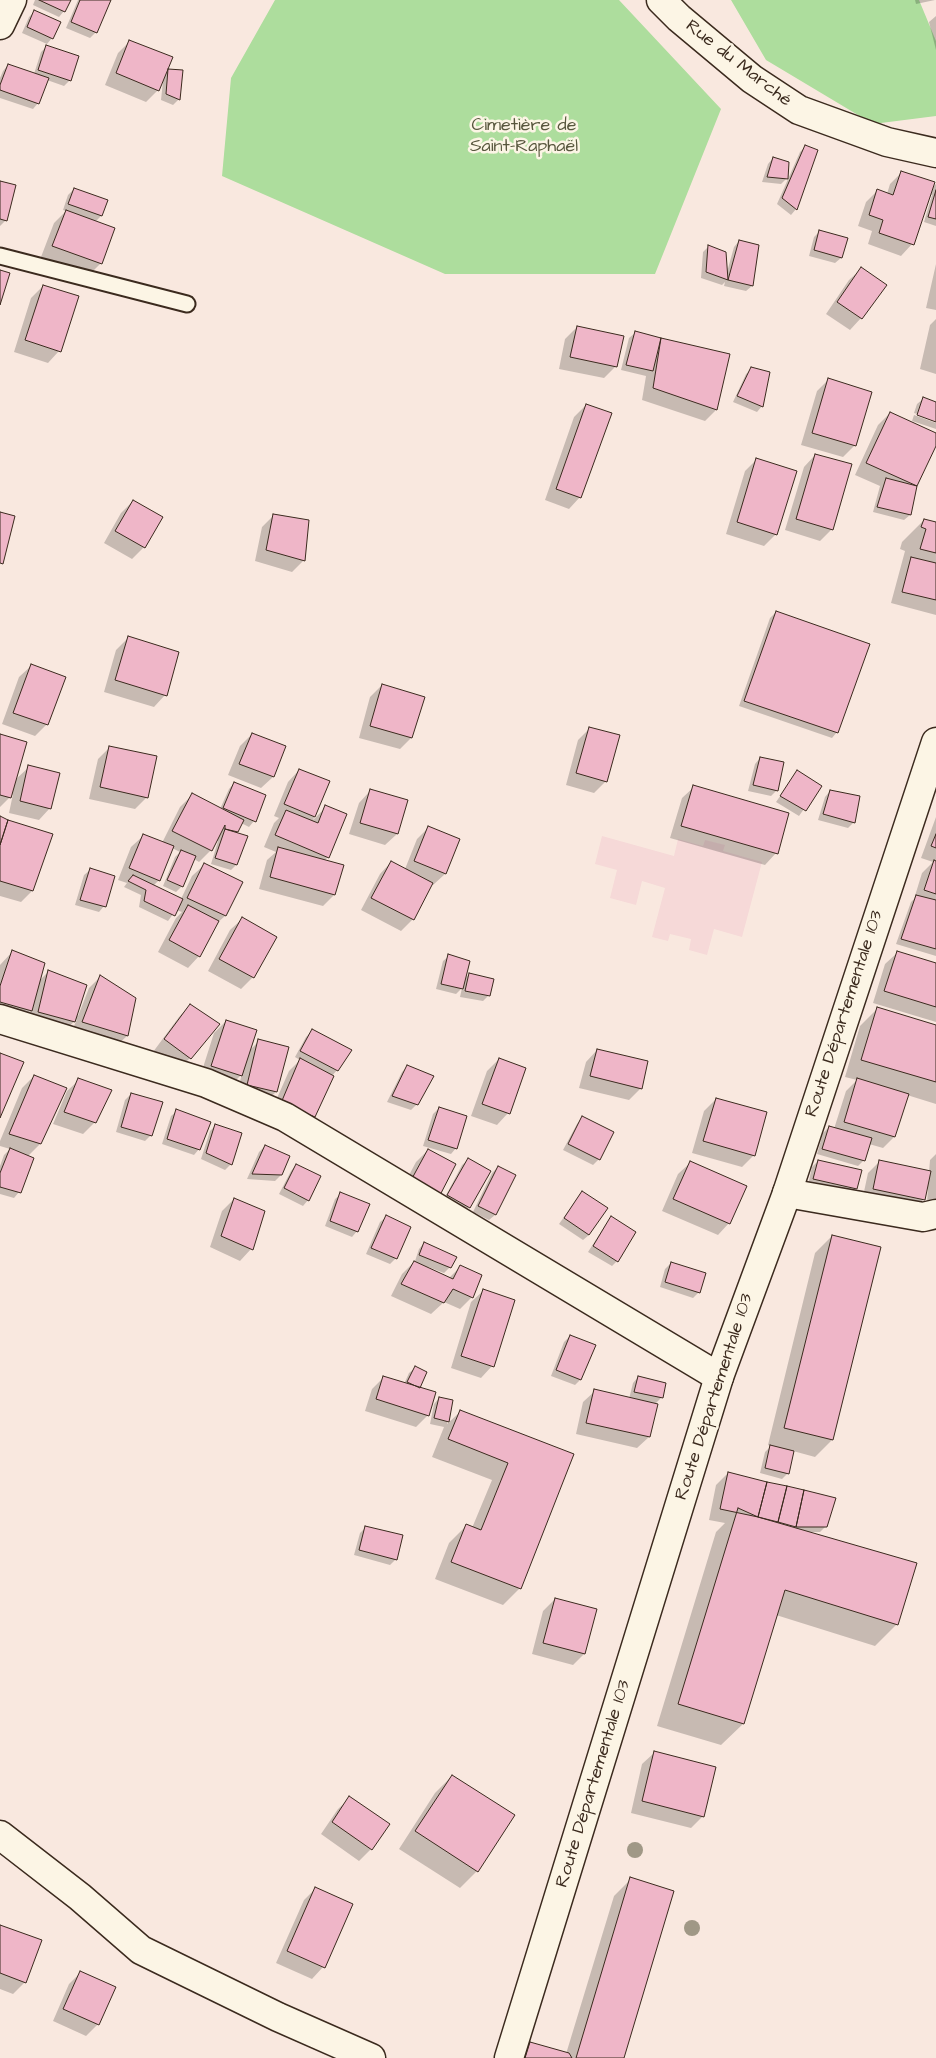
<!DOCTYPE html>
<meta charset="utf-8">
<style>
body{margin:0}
canvas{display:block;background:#f9e8df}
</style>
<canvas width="936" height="2058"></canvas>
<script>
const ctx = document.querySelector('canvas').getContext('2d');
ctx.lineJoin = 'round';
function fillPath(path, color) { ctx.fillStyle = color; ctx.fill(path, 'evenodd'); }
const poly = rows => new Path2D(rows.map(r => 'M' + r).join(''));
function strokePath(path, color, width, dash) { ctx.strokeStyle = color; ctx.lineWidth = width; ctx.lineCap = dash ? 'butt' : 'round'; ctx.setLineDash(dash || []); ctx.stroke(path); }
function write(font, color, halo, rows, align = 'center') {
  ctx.font = font + ' "Architects Daughter",sans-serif'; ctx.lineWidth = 5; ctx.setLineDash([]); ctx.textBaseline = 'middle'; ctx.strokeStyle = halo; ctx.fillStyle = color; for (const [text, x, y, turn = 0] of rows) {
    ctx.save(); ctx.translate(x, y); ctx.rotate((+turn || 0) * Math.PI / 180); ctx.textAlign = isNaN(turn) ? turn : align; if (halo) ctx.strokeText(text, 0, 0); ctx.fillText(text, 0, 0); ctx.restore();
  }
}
const built = poly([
 [602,836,674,856,678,839,703,846,705,840,725,845,723,851,762,862,742,937,714,929,707,955,689,950,691,939,670,934,668,941,652,937,665,888,642,881,636,905,610,898,617,870,595,864]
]);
const green = poly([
 [275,0,619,0,721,109,655,274,445,274,222,176,231,78],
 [731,0,919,0,936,41,936,116,873,124,766,60]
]);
const shadow = poly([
 [35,0,70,0,64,11,59,17,33,5],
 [78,0,110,0,96,32,90,38,66,28],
 [915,0,935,0,916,4],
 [34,12,52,38,47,44,22,33,29,17],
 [936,16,936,50,929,22],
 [130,41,164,74,169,70,179,99,173,105,161,100,163,81,158,90,146,102,105,85,118,53],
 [46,47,70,80,64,86,47,80,38,103,33,109,0,98,0,78,3,71,8,65,34,74,41,52],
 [806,146,796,209,791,215,777,204,800,152],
 [773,158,787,178,781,184,762,182,768,164],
 [902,172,931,189,936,184,936,226,924,222,932,195,929,194,912,244,901,256,868,244,872,231,858,226,866,202,878,190,887,194,890,184],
 [0,182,6,220,0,226],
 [74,189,101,216,95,222,101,263,89,275,41,257,54,223,66,211,63,210,68,195],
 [820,231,841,258,835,263,809,256,814,237],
 [739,241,752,286,746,291,724,286,725,282,722,285,701,278,703,252,708,247,727,272,734,247],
 [936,264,936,310,926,308],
 [861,269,861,318,850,330,826,314,849,280],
 [43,286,59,351,48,363,14,352,31,298],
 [936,319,936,374,920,369,930,325],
 [577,327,616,366,604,378,559,369,565,339],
 [635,333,729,355,716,410,705,421,642,400,646,376,621,370,629,338],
 [752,369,762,406,757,412,733,402,746,374],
 [828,380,855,445,843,457,801,445,817,391],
 [923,399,936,403,936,420,914,413,917,404],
 [586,405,580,497,569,509,545,500,574,417],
 [890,413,936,435,936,443,916,486,910,515,904,520,873,512,880,486,855,475,878,425],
 [914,415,936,423,936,429,912,421],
 [815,455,832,529,820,541,785,530,804,467],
 [757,459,776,534,764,546,726,534,745,471],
 [133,501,144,547,132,559,104,543,121,513],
 [274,515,303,561,292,572,255,561,262,527],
 [924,520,936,524,936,615,891,603,905,551,900,549,902,542],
 [776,612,837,732,832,738,739,706,770,618],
 [128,638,165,695,154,707,104,692,116,650],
 [31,666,47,724,35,736,2,724,19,677],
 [382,685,411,738,400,749,359,738,370,697],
 [590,728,606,781,594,793,566,785,578,740],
 [252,734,273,777,261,788,228,775,240,746],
 [0,736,15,780,29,767,50,808,39,820,9,813,13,794,0,807],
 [110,747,147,797,135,809,89,799,98,759],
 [760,758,777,790,771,796,748,791,755,764],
 [299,770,328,782,313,820,326,807,328,857,324,861,334,895,323,906,259,889,267,860,276,852,264,847,274,823,279,818,274,816,288,782],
 [797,772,820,786,799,816,776,802],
 [234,783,254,821,249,827,241,823,235,833,236,865,231,870,211,864,218,841,216,841,211,850,199,862,194,859,182,886,176,892,163,886,175,857,180,852,172,848,159,880,153,886,181,899,192,876,204,865,241,882,225,916,216,924,199,956,188,968,158,952,176,918,182,912,176,910,168,921,139,907,141,895,124,887,127,883,118,880,131,847,143,836,162,843,180,807,192,795,220,809,229,789],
 [694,787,776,853,765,865,670,838,682,798],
 [370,791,406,801,397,834,385,845,349,834,359,803],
 [830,791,854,822,848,828,818,820,825,797],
 [936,817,936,956,896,944,911,902,914,899,922,873,933,862,921,858],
 [0,818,51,835,32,891,21,902,0,896],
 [428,828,458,839,445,874,433,885,431,885,413,919,401,931,361,910,380,874,391,862,405,869,417,839],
 [90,870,104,906,99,912,75,905,84,875],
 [242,919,253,977,241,989,208,971,230,930],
 [12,952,39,981,48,972,78,1016,89,988,100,977,127,1036,115,1047,71,1033,77,1019,62,1033,27,1024,30,1011,19,1022,0,1017,0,965],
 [897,953,936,964,936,1022,873,1003,885,964],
 [449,956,464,980,469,974,488,996,483,1001,460,997,462,988,456,994,436,989,443,961],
 [190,1005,190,1058,179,1069,153,1052,179,1017],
 [877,1009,936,1027,936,1104,907,1095,894,1137,883,1148,869,1144,864,1160,858,1166,817,1154,823,1133,829,1127,834,1129,846,1091,857,1080,845,1077,860,1026],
 [226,1021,249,1051,259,1041,276,1092,264,1103,236,1096,242,1074,229,1087,200,1077,214,1033],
 [312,1031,337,1070,332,1076,314,1116,302,1128,270,1114,289,1071,300,1060,295,1057,306,1037],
 [597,1050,641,1088,629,1100,579,1088,586,1062],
 [499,1059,508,1113,497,1125,471,1116,487,1071],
 [408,1066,417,1104,411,1110,387,1102,402,1072],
 [34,1076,65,1089,40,1144,27,1157,19,1192,14,1198,0,1194,0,1166,4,1155,10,1149,0,1146,0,1141,22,1088],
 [79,1080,95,1122,83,1134,53,1124,67,1091],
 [131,1094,151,1135,145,1141,116,1132,125,1100],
 [716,1099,754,1155,742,1167,692,1153,704,1111],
 [439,1108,456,1148,451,1154,423,1146,433,1114],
 [177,1111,199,1149,194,1155,162,1144,171,1116],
 [582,1118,599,1159,593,1165,563,1150,577,1124],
 [216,1125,231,1164,225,1170,201,1159,210,1131],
 [265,1146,281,1175,275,1181,247,1179,259,1152],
 [428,1150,425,1209,398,1196,416,1162],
 [936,1154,936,1203,927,1203,928,1188,926,1188,924,1199,912,1211,862,1201,868,1173,880,1161,929,1172,930,1160],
 [468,1160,469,1207,464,1213,443,1201,462,1165],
 [818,1161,856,1189,851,1194,808,1185,812,1167],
 [690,1163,729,1223,718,1235,662,1211,678,1174],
 [296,1165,308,1200,303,1206,279,1194,291,1171],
 [498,1167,514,1175,495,1215,489,1220,473,1212,492,1173],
 [582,1192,589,1235,583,1240,559,1224],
 [341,1194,357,1231,352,1237,325,1226,335,1199],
 [234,1199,251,1249,240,1261,210,1247,222,1211],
 [386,1217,396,1258,390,1264,366,1254,380,1222],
 [612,1218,617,1261,612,1266,588,1252,606,1224],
 [832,1236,832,1440,815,1457,793,1451,788,1473,782,1479,760,1473,765,1452,771,1446,768,1445,815,1253],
 [424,1243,450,1267,444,1273,428,1267,428,1269,449,1278,461,1266,472,1297,460,1309,444,1302,431,1314,391,1296,402,1274,415,1261,419,1249],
 [671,1263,699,1292,693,1298,660,1287,665,1269],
 [483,1291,492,1366,481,1378,451,1368,471,1302],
 [570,1336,580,1380,575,1385,551,1376,564,1342],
 [415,1368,418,1388,428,1415,416,1427,365,1411,372,1389,384,1377,404,1384,409,1373],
 [638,1377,662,1397,654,1405,656,1405,649,1437,637,1448,576,1434,583,1402,595,1391,629,1399,633,1383],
 [439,1398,452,1401,447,1424,460,1412,572,1455,520,1588,503,1605,435,1579,449,1543,466,1526,472,1528,492,1480,432,1457,444,1427,430,1424,434,1404],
 [728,1473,826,1526,820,1532,809,1532,897,1624,875,1646,776,1615,743,1724,721,1745,657,1726,716,1532,725,1523,709,1520,716,1485],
 [366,1527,396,1559,390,1565,354,1555,360,1533],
 [555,1599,584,1654,573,1665,532,1654,543,1611],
 [654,1753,703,1816,691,1828,631,1813,642,1764],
 [452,1776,513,1816,477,1871,460,1888,399,1849,435,1793],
 [350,1798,371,1849,359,1861,321,1834,338,1809],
 [631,1879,622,2058,515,2058,530,2043,566,2054,614,1896],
 [315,1889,323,1967,312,1979,276,1963,304,1900],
 [0,1926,25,1982,13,1994,0,1989],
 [81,1972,98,2024,86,2036,53,2021,69,1984]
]);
const building = poly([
 [39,0,71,0,65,12,39,0],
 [80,0,111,0,97,33,71,22,80,0],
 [34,10,61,22,53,39,27,27,34,10],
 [129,40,173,57,159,91,116,73,129,40],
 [46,45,79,56,71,81,38,70,46,45],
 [8,64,49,78,39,104,0,90,0,85,8,64],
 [168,69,183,70,180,100,166,94,168,69],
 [805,145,818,150,797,210,782,198,805,145],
 [773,157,789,162,788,179,767,177,773,157],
 [901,171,935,182,914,245,879,233,883,220,869,215,877,189,893,195,901,171],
 [0,181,16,185,7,221,0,219,0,181],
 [74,188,108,200,102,216,68,204,74,188],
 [936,190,936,219,928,217,936,190],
 [66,210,115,228,102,264,52,246,66,210],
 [819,230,848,238,842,258,814,250,819,230],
 [739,240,759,245,753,286,728,280,739,240],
 [708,245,726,252,728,280,706,272,708,245],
 [861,267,887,285,862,319,837,302,861,267],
 [0,270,10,273,0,305,0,270],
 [43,285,79,296,61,352,25,340,43,285],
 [577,326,624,336,617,367,570,357,577,326],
 [635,331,661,338,653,371,626,365,635,331],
 [661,338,730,354,717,410,653,388,661,338],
 [751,367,770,372,763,407,737,396,751,367],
 [828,378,872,392,856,446,812,433,828,378],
 [923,397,936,402,936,422,917,415,923,397],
 [586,404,612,413,581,498,556,489,586,404],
 [890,412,936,433,936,446,917,486,866,463,890,412],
 [815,454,852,464,833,530,796,519,815,454],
 [756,458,797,471,777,535,737,522,756,458],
 [886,478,917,486,911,515,877,507,886,478],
 [133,500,163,517,145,548,115,531,133,500],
 [0,512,15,516,3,564,0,563,0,512],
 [273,514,309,520,305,561,266,550,273,514],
 [924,519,936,522,936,553,920,549,926,529,921,527,924,519],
 [911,557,936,563,936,600,902,592,911,557],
 [776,611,870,644,838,733,744,701,776,611],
 [128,636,179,652,167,696,115,680,128,636],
 [31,664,66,677,48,725,13,713,31,664],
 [382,684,425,697,412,738,370,726,382,684],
 [589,727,620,735,607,782,576,773,589,727],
 [252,733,286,746,274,777,239,764,252,733],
 [0,734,27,742,11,798,0,795,0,734],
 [109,746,157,756,148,798,100,787,109,746],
 [760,757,784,762,778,791,753,785,760,757],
 [28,765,60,773,51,809,20,801,28,765],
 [299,769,330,781,315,817,284,804,299,769],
 [797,770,822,786,806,811,780,796,797,770],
 [234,782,266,795,256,822,223,808,234,782],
 [693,785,789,813,778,854,681,826,693,785],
 [370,789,408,800,398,834,360,823,370,789],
 [830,790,860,796,855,823,823,814,830,790],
 [192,793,244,820,238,832,225,829,225,825,212,851,172,831,192,793],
 [325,805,347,814,329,858,275,835,286,810,318,823,325,805],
 [0,816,8,820,0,845,0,816],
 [8,820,53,834,33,891,0,881,0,845,8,820],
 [428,826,460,839,446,874,414,861,428,826],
 [225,829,248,836,237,865,215,858,225,829],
 [143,834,174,846,160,881,129,868,143,834],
 [936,834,936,848,931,846,936,834],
 [278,847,344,865,335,895,270,877,278,847],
 [181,850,196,856,183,887,167,880,181,850],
 [934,860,936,861,936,894,924,890,934,860],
 [391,861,433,883,414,920,371,898,391,861],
 [204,863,243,882,226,916,187,898,204,863],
 [90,868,115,876,106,907,80,900,90,868],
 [133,875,183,899,175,916,144,901,146,890,128,881,133,875],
 [916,895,936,900,936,949,901,939,916,895],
 [188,905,219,921,200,957,169,940,188,905],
 [242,917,277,937,254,978,219,959,242,917],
 [12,950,45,963,32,1011,0,1002,0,986,12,950],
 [897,951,936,963,936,1007,884,991,897,951],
 [448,954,470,961,463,989,441,984,448,954],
 [48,970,87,985,75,1022,38,1012,48,970],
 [469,973,494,979,490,996,465,991,469,973],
 [100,975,136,998,128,1036,82,1022,100,975],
 [190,1004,220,1024,191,1059,164,1039,190,1004],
 [877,1007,936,1025,936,1082,861,1060,877,1007],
 [226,1020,257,1030,242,1076,211,1066,226,1020],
 [312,1029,352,1050,338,1071,300,1051,312,1029],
 [258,1039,289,1047,277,1092,247,1085,258,1039],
 [597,1049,648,1061,642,1089,590,1076,597,1049],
 [0,1053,24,1062,0,1118,0,1053],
 [300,1058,334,1076,315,1117,281,1103,300,1058],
 [499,1058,526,1068,510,1114,482,1104,499,1058],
 [407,1065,434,1076,418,1105,392,1096,407,1065],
 [34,1075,67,1088,41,1144,9,1134,34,1075],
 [78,1078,112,1090,96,1123,64,1112,78,1078],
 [857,1078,909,1094,895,1137,844,1122,857,1078],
 [131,1093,163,1102,152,1136,121,1127,131,1093],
 [716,1098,767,1112,755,1156,703,1141,716,1098],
 [439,1107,467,1116,457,1149,428,1140,439,1107],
 [176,1109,211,1122,200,1150,167,1139,176,1109],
 [582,1116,614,1132,600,1160,568,1144,582,1116],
 [215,1124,242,1133,232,1165,206,1153,215,1124],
 [829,1126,872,1138,865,1161,822,1149,829,1126],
 [265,1145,290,1156,282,1175,252,1174,265,1145],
 [10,1148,34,1158,21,1193,0,1187,0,1173,10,1148],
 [428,1149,456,1164,438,1199,409,1184,428,1149],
 [468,1158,491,1171,470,1208,447,1195,468,1158],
 [818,1160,862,1170,857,1189,813,1179,818,1160],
 [879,1160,931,1171,925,1200,873,1189,879,1160],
 [690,1161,747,1186,730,1224,673,1199,690,1161],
 [296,1164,321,1176,309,1201,284,1188,296,1164],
 [498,1166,516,1175,496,1215,478,1206,498,1166],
 [582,1191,608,1208,589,1235,564,1218,582,1191],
 [340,1192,370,1204,358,1232,330,1221,340,1192],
 [234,1198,265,1211,253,1250,221,1236,234,1198],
 [386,1215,411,1227,397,1259,371,1248,386,1215],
 [611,1216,636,1232,618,1262,593,1246,611,1216],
 [832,1235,881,1247,833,1440,784,1428,832,1235],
 [424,1242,457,1257,451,1268,419,1255,424,1242],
 [414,1261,453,1279,460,1265,482,1275,473,1298,453,1289,444,1303,401,1284,414,1261],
 [671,1262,706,1273,700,1293,665,1282,671,1262],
 [483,1289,515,1300,494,1367,461,1356,483,1289],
 [570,1335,596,1345,581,1380,556,1370,570,1335],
 [415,1366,427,1372,420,1388,407,1382,415,1366],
 [383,1376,436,1392,429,1416,376,1399,383,1376],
 [638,1376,666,1383,663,1398,634,1392,638,1376],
 [594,1389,658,1404,650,1437,586,1423,594,1389],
 [439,1397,453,1400,449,1422,434,1418,439,1397],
 [460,1410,574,1454,521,1589,451,1562,466,1524,481,1530,508,1463,448,1439,460,1410],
 [770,1445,794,1451,789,1474,765,1468,770,1445],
 [728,1472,767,1482,758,1517,720,1509,728,1472],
 [767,1482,787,1486,778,1522,758,1517,767,1482],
 [787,1486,804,1490,796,1527,778,1522,787,1486],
 [804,1490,836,1498,827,1527,796,1527,804,1490],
 [738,1508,758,1517,917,1563,898,1625,785,1590,744,1724,678,1704,738,1508],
 [365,1526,403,1535,397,1560,359,1550,365,1526],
 [555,1598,597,1609,585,1654,543,1643,555,1598],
 [654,1751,716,1767,704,1817,642,1801,654,1751],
 [452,1775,515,1815,478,1872,415,1831,452,1775],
 [349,1796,390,1824,372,1850,332,1822,349,1796],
 [630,1877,674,1891,624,2058,576,2058,630,1877],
 [315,1887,353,1904,325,1968,287,1951,315,1887],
 [0,1925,42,1940,26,1983,0,1973,0,1925],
 [80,1971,116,1987,99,2025,63,2009,80,1971],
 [530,2042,569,2053,572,2058,525,2058,530,2042]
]);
const lane = poly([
 [0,256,187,304]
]);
const street = poly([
 [661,0,679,18,752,79,799,110,887,142,936,153],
 [0,25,12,0],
 [0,1019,206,1083,285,1117,719,1377],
 [787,1193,923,1217,936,1214],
 [0,1835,80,1897,141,1950,278,2017,371,2058]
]);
const secondary = poly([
 [509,2058,719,1377,787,1193,936,742]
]);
const trees = [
 [635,1850],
 [692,1928]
];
const streetNames = [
 ["Rue du Marché",738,64,38],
 ["Route Départementale 103",845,1014,-72],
 ["Route Départementale 103",715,1397,-72],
 ["Route Départementale 103",594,1784,-73]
];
const parkNames = [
 ["Cimetière de",524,126],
 ["Saint-Raphaël",524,147]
];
fillPath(built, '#f6d9d8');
fillPath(green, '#addd9d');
fillPath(shadow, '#0003');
fillPath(building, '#efb6c8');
strokePath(building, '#3b2a1e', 1);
strokePath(lane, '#3b2a1e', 19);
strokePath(street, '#3b2a1e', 31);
strokePath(secondary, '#3b2a1e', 31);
strokePath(lane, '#fcf5e5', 15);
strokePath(street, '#fcf5e5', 28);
strokePath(secondary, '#fcf5e5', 28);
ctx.fillStyle = '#a09886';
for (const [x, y] of trees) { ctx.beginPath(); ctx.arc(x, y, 8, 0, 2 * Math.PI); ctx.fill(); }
write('18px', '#3b2a1e', '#fcf5e5', streetNames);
write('18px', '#58573e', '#fcf5e5', parkNames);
</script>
